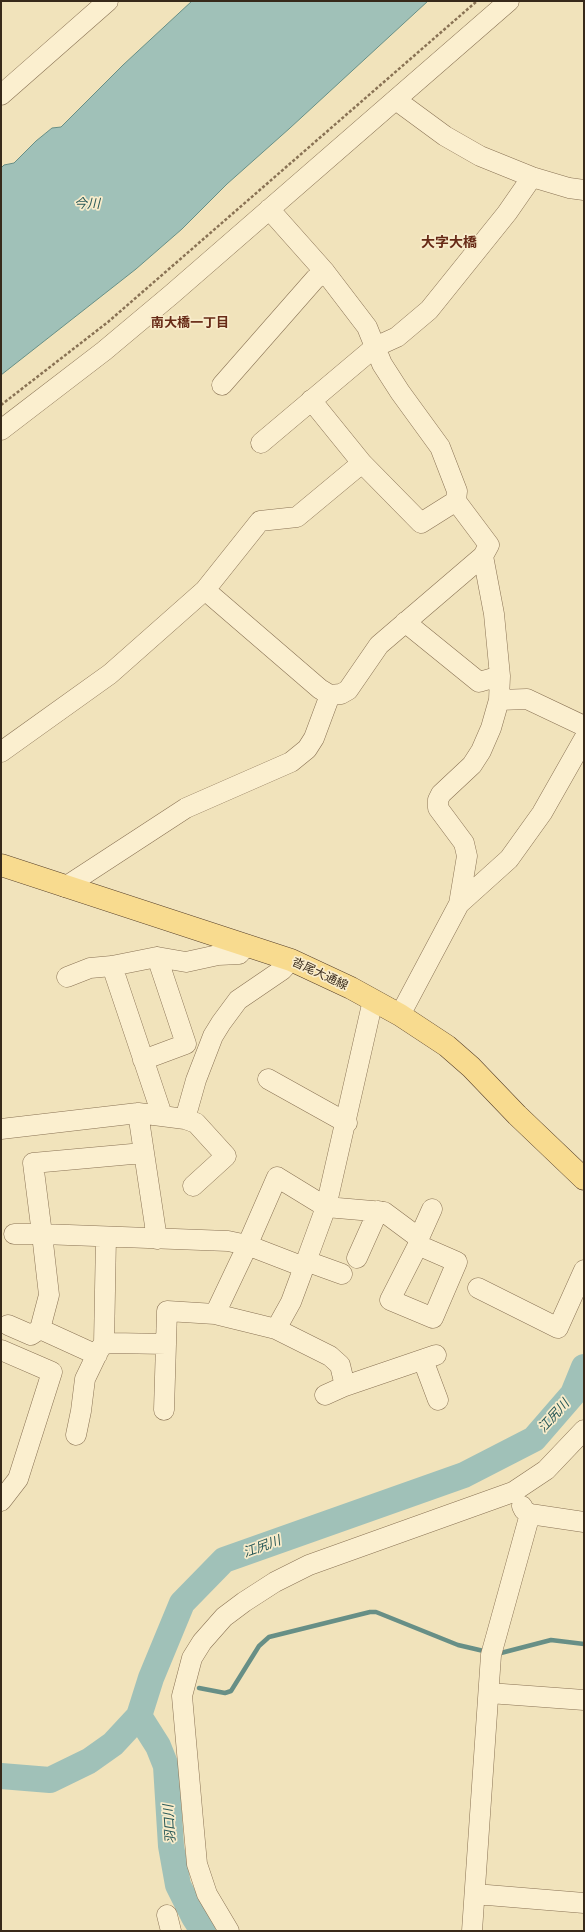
<!DOCTYPE html>
<meta charset="utf-8">
<style>
body{margin:0}
#map{position:relative;width:585px;height:1932px;overflow:hidden;background:#f1e3bb;font-family:"PT Serif",serif}
canvas{display:block}
.frame{position:absolute;inset:0;border:2px solid #37291a;pointer-events:none}
</style>
<div id="map">
<canvas width="585" height="1932"></canvas>
<div class="frame"></div>
</div>
<script>
const ctx = document.querySelector('canvas').getContext('2d');
ctx.lineJoin = 'round';
function fillPath(path, color) { ctx.fillStyle = color; ctx.fill(path, 'evenodd'); }
const poly = rows => new Path2D(rows.map(r => 'M' + r).join(''));
function strokePath(path, color, width, dash) { ctx.strokeStyle = color; ctx.lineWidth = width; ctx.lineCap = dash ? 'butt' : 'round'; ctx.setLineDash(dash || []); ctx.stroke(path); }
function write(font, color, halo, rows, align = 'center') {
  ctx.font = font + ' "PT Serif","Noto Sans JP",serif'; ctx.lineWidth = 3.5; ctx.setLineDash([]); ctx.textBaseline = 'middle'; ctx.strokeStyle = halo; ctx.fillStyle = color; for (const [text, x, y, turn = 0] of rows) {
    ctx.save(); ctx.translate(x, y); ctx.rotate((+turn || 0) * Math.PI / 180); ctx.textAlign = isNaN(turn) ? turn : align; if (halo) ctx.strokeText(text, 0, 0); ctx.fillText(text, 0, 0); ctx.restore();
  }
}
const water = poly([
 [192,1,428,1,290,128,227,184,182,229,136,269,1,375,1,168,4,165,14,163,36,141,52,128,61,127,123,65,192,1]
]);
const stream = poly([
 [497,1654,551,1640,584,1644],
 [199,1688,225,1693,231,1691,259,1646,269,1637,370,1612,376,1612,458,1645,488,1652]
]);
const river = poly([
 [139,1716,158,1746,166,1766,171,1846,178,1885,194,1917,203,1931],
 [1,1776,50,1780,89,1761,113,1744,139,1716,151,1678,182,1603,224,1560,464,1475,534,1439,573,1394,584,1367]
]);
const path = poly([
 [1,405,108,322,477,1]
]);
const minor = poly([
 [1,95,108,1],
 [396,100,445,136,480,156,532,177,569,188,584,190],
 [269,209,325,272,367,327,382,364,400,392,440,447,457,491,456,501,489,545,483,556,379,645,348,690,341,694,330,695,320,689,205,590,260,521,297,517,362,463],
 [222,385,315,279,325,272],
 [311,400,362,463,421,523,456,501],
 [1,430,104,351,172,294,509,1],
 [261,443,375,347,397,337,429,310,507,213,532,177],
 [405,622,479,682,500,676],
 [499,700,527,699,584,726],
 [1,752,110,674,205,590],
 [65,887,186,808,291,762,307,749,314,738,330,695],
 [459,904,509,859,542,813,584,739],
 [112,966,162,1115],
 [67,977,90,968,112,966,157,957,186,962,218,955,239,954,247,945],
 [400,1015,459,904,467,856,464,843,438,808,438,800,441,794,472,765,481,751,491,728,499,700,500,676,494,614,483,556],
 [143,1060,186,1044,157,957],
 [268,1079,347,1123],
 [138,1113,157,1239],
 [185,1119,196,1123,226,1156,193,1186],
 [1,1129,138,1113,185,1119,196,1080,213,1036,221,1023,238,1000,282,970,291,960],
 [14,1234,42,1234,33,1163,143,1153],
 [418,1245,457,1262,433,1318,390,1300,418,1245,419,1238,432,1209],
 [357,1258,378,1211],
 [306,1261,342,1274],
 [478,1288,558,1328,584,1270],
 [215,1314,243,1255,277,1177,326,1207,384,1212,419,1238],
 [8,1325,31,1335,40,1329,49,1295,42,1234,228,1241,247,1245,304,1267,326,1207,373,1000],
 [40,1329,97,1355],
 [276,1329,291,1302,304,1267],
 [104,1344,106,1237],
 [1,1350,52,1372,18,1479,1,1501],
 [423,1360,438,1400],
 [325,1395,345,1386],
 [164,1410,167,1311,215,1314,276,1329,330,1356,340,1365,345,1386,436,1355],
 [76,1435,81,1411,85,1379,99,1350,104,1344,112,1343,166,1344],
 [522,1506,524,1510,530,1514,584,1522],
 [489,1693,584,1700],
 [475,1894,584,1903],
 [167,1915,171,1931],
 [229,1931,207,1894,197,1864,193,1820,182,1696,192,1658,202,1642,224,1617,244,1602,275,1582,309,1565,513,1492,546,1470,584,1430],
 [472,1931,491,1655,530,1514]
]);
const major = poly([
 [1,865,291,960,351,988,400,1015,447,1046,471,1067,517,1115,584,1179]
]);
const streetNames = [
 ["沓尾大通線",320,974,25]
];
const waterNames = [
 ["今川",87,204],
 ["江尻川",554,1416,-48],
 ["江尻川",262,1547,-20],
 ["羽口川",170,1824,-94]
];
const neighbourhoodNames = [
 ["南大橋一丁目",190,323]
];
const quarterNames = [
 ["大字大橋",449,243]
];
fillPath(water, '#a0c1b8');
strokePath(water, '#678f86', 1);
strokePath(stream, '#678f86', 4.5);
strokePath(river, '#a0c1b8', 26);
strokePath(minor, '#897254', 21);
strokePath(major, '#563f29', 23);
strokePath(path, '#897254', 2.5, [3, 2]);
strokePath(minor, '#fbefcf', 20);
strokePath(major, '#f8db8f', 22);
write('12px', '#37291a', '#f8eccb', streetNames);
write('italic 13px', '#285857', '#f8eccb', waterNames);
write('bold 13px', '#672a16', '#f8eccb', neighbourhoodNames);
write('bold 14px', '#672a16', '#f8eccb', quarterNames);
</script>
